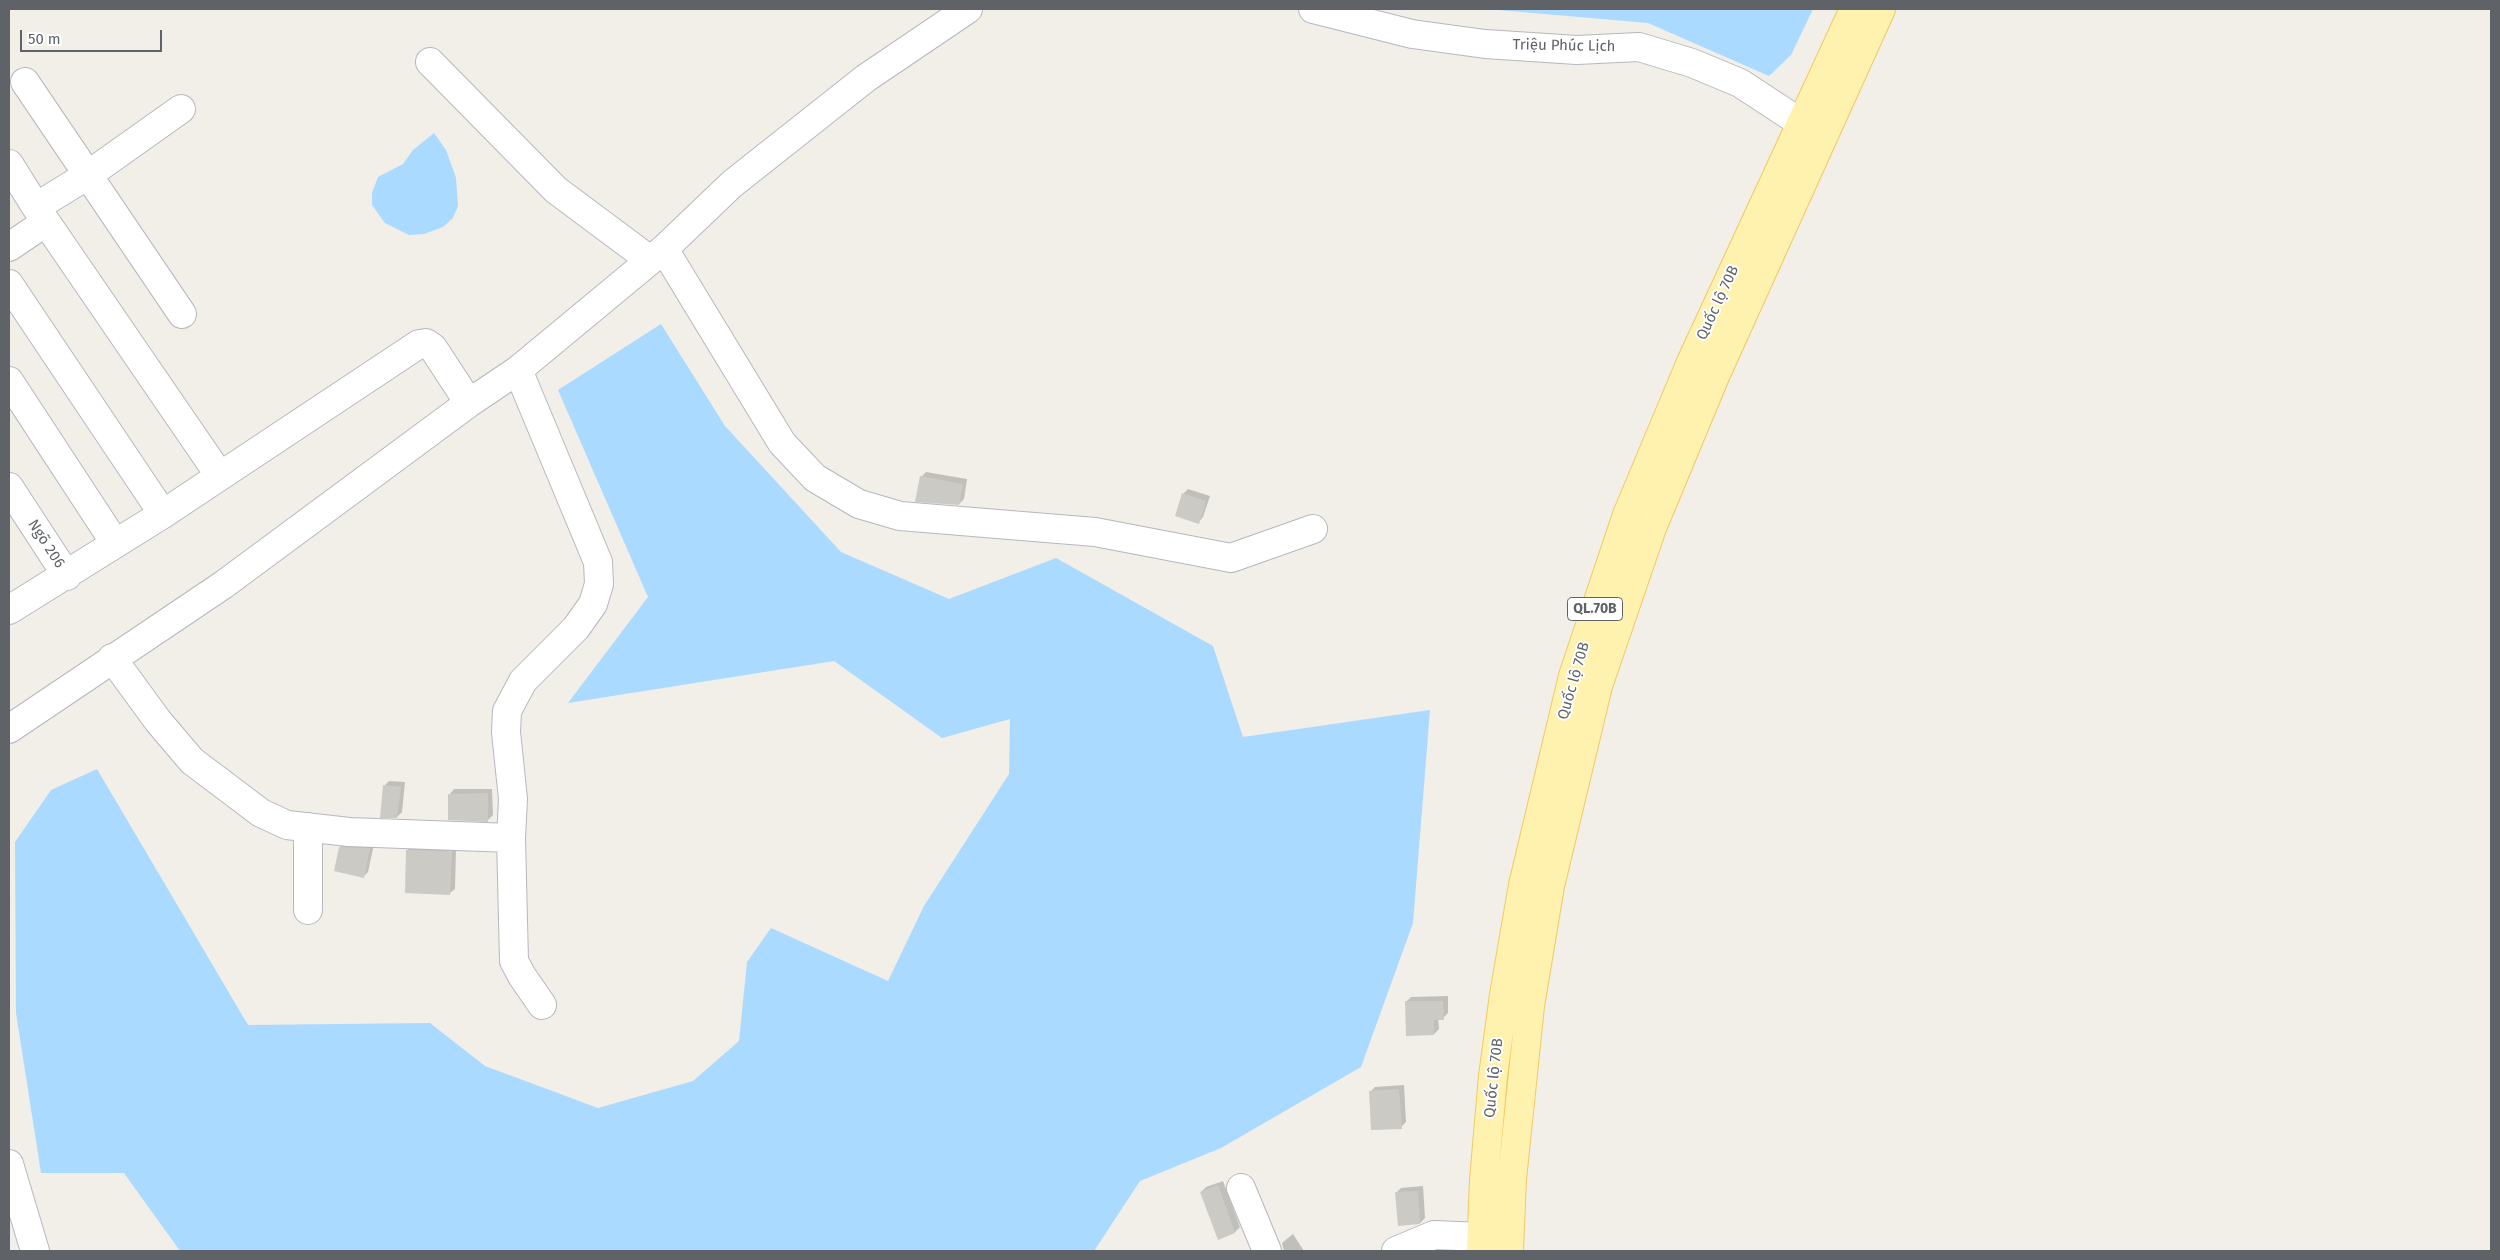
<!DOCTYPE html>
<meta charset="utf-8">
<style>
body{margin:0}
#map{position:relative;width:2500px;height:1260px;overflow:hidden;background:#f1efe8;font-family:"Fira Sans",sans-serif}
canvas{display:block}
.frame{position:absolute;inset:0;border:10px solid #5f6368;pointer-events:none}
.scale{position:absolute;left:20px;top:30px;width:142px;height:22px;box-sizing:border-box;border:2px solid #5f6368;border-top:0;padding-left:6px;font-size:15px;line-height:18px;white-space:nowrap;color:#5f6368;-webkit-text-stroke:4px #fff;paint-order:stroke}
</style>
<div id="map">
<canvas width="2500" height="1260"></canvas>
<div class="frame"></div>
<div class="scale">50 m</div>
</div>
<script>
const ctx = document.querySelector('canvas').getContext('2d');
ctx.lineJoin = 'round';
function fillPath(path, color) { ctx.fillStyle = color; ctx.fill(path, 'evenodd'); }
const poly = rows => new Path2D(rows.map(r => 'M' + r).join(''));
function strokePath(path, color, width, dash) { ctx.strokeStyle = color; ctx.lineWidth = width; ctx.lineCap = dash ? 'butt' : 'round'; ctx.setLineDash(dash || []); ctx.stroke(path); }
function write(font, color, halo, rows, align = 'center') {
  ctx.font = font + ' "Fira Sans",sans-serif'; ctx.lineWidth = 4; ctx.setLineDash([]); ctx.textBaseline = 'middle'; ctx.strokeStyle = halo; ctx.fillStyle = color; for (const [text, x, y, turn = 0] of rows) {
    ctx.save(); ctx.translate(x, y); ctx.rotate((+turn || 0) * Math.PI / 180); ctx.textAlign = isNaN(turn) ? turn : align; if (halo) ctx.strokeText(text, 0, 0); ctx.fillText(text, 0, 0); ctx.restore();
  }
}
const water = poly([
 [1487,9,1813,9,1791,55,1769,76,1648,23],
 [434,133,446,150,456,178,458,206,453,218,443,227,424,234,409,235,385,223,372,205,372,193,378,177,403,164,413,150],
 [661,324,725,426,841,552,949,599,1056,558,1213,646,1243,737,1430,710,1413,923,1361,1067,1221,1148,1140,1181,1094,1251,180,1251,124,1173,41,1173,16,1013,15,842,51,790,97,769,248,1025,430,1023,485,1066,598,1108,693,1081,739,1041,747,962,771,928,888,981,924,906,1009,774,1010,719,942,738,834,661,568,703,648,597,558,390]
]);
const shadow = poly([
 [926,472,967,479,964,499,959,504,921,477],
 [1188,489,1210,496,1203,517,1199,522,1183,494],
 [389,781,405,782,402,812,397,817,384,786],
 [454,789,492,789,493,815,488,820,450,794],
 [345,842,374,844,368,872,364,876,340,847],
 [412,845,456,847,455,889,450,893,407,850],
 [1448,996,1448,1013,1443,1018,1438,1018,1439,1029,1434,1034,1406,1002,1411,997],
 [1404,1085,1406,1122,1401,1127,1370,1092,1375,1087],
 [1223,1181,1240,1227,1235,1232,1218,1238,1201,1192,1206,1187],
 [1423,1186,1425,1218,1420,1223,1397,1192,1401,1188],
 [1293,1234,1304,1251,1284,1251,1282,1243]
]);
const building = poly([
 [920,476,963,484,959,505,915,502],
 [1182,493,1206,501,1199,524,1175,516],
 [383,785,401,787,397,818,380,818],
 [488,793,488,822,448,820,448,794],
 [339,847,370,848,364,878,334,871],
 [406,850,452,851,450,895,405,893],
 [1405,1001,1443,1001,1444,1020,1434,1020,1434,1035,1406,1036],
 [1399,1089,1402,1129,1371,1130,1369,1091],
 [1218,1185,1235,1233,1218,1240,1200,1192],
 [1418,1191,1420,1224,1398,1226,1395,1192]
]);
const minor = poly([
 [1313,9,1412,34,1485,44,1577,50,1639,47,1692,63,1740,83,1801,123],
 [430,62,556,190,650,260],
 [25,82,182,314],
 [9,164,36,207],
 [46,222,220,476],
 [9,247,46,222,36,207,88,175,181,109],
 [664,249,782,443,815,478,859,504,900,516,1095,532,1231,558,1313,529],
 [9,284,163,514],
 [518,370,598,562,599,584,593,604,576,628,523,681,507,711,506,732,513,799,511,838,514,961,522,976,542,1005],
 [9,381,115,543],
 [9,487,67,576],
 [9,610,163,514,419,344,426,343,433,348,469,403],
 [112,658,158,721,192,761,261,813,287,825,349,832,511,838],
 [9,729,223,585,469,403,518,370,664,249,732,184,866,78,968,9],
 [308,910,308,827],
 [9,1164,35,1251],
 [1241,1188,1267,1251],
 [1396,1251,1434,1235,1482,1237]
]);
const major = poly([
 [1481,1251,1484,1180,1493,1076,1504,995,1523,885,1573,676,1627,515,1691,362,1854,9],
 [1509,1251,1512,1179,1530,1006,1550,886,1598,686,1652,528,1716,374,1881,9]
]);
const shields = [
 [1595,609,55]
];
const shieldNames = [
 ["QL.70B",1595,609]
];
const streetNames = [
 ["Triệu Phúc Lịch",1564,46,1],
 ["Quốc lộ 70B",1718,303,-65],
 ["Ngõ 206",46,544,57],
 ["Quốc lộ 70B",1574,681,-74],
 ["Quốc lộ 70B",1494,1078,-84]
];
fillPath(water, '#aadaff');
fillPath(shadow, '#0003');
fillPath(building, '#cccac5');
strokePath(minor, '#b5b8bc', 30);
strokePath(major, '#f2c960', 30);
strokePath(minor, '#fff', 28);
strokePath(major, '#fff2af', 28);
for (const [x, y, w] of shields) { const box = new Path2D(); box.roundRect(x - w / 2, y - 11.5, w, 23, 4); ctx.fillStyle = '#fff'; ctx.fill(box); strokePath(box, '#5f6368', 1); }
write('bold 14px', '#5f6368', null, shieldNames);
write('15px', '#5f6368', '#fff', streetNames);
</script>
